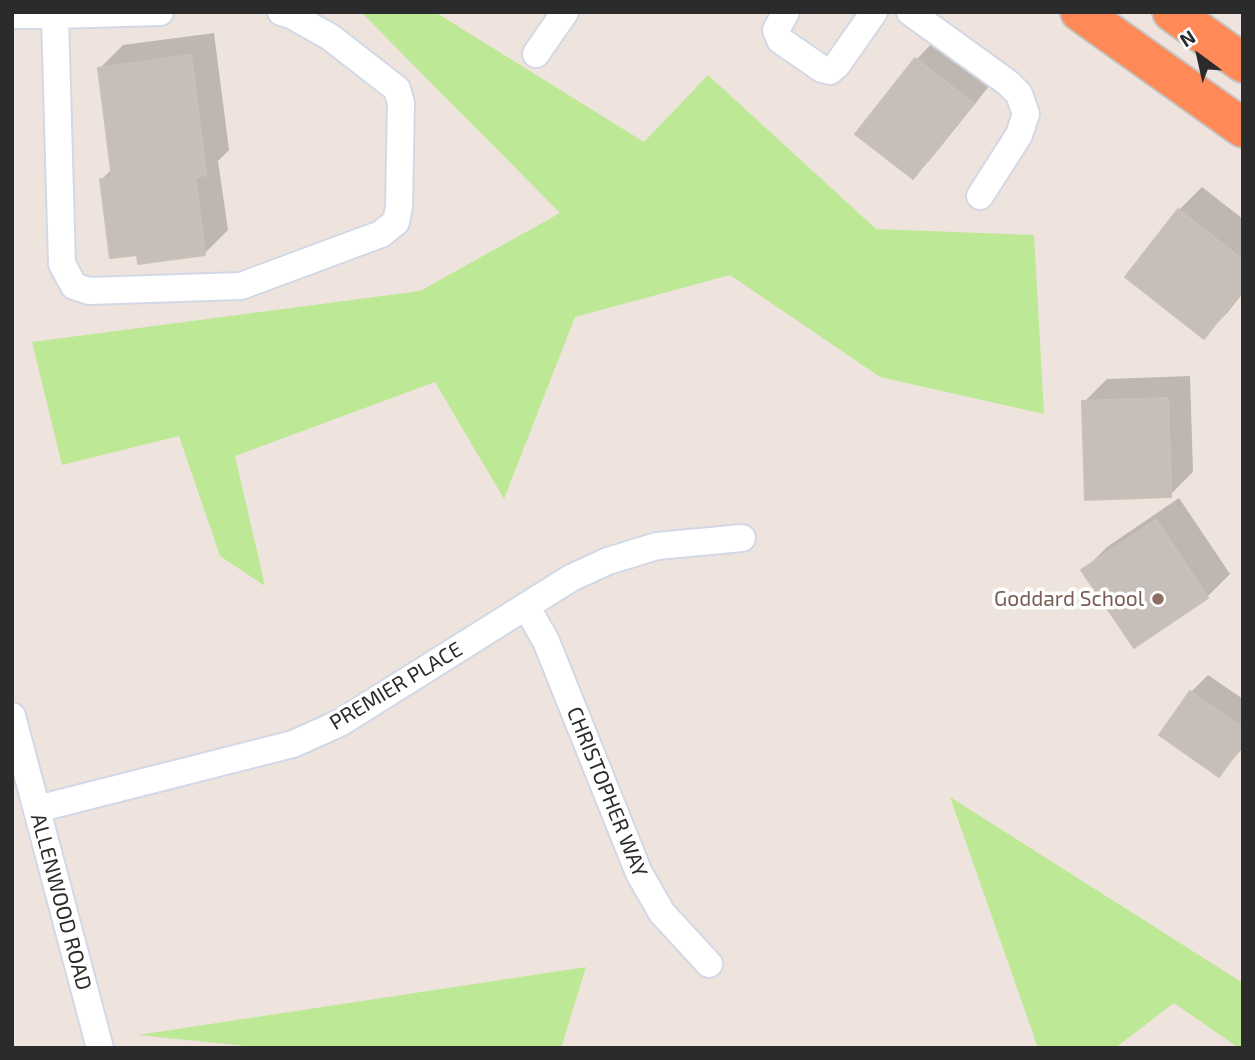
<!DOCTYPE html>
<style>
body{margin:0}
#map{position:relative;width:1255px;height:1060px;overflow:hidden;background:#eee4dd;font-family:"Exo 2",sans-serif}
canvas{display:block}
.frame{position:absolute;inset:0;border:14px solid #2b2b2b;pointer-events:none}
.north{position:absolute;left:1164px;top:21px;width:70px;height:70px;-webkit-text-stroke:5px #fff;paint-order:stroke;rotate:327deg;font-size:19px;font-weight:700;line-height:28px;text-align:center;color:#2b2b2b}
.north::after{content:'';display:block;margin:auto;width:24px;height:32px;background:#2b2b2b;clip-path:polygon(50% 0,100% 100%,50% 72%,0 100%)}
</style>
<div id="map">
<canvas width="1255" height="1060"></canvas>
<div class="frame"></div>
<div class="north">N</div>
</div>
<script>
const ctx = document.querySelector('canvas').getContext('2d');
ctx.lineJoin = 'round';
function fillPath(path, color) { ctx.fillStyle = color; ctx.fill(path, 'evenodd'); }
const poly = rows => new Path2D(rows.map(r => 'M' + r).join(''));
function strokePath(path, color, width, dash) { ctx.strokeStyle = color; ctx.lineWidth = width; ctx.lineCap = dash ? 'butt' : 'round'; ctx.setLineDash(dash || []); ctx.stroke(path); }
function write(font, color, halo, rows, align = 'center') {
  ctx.font = font + ' "Exo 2",sans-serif'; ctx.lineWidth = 7; ctx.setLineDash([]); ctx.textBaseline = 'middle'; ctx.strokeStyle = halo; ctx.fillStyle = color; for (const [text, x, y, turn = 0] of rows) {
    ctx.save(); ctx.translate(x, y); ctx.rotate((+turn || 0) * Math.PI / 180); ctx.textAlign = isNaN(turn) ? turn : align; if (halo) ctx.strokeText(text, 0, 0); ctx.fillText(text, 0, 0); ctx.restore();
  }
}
const green = poly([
 [361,12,435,12,644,142,708,75,876,229,1034,235,1044,414,880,377,730,275,575,317,504,499,435,382,235,456,265,586,220,556,179,436,62,465,32,342,420,291,560,213],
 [950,797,1243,983,1243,1048,1239,1048,1174,1003,1115,1048,1038,1048],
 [586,967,561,1048,266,1048,138,1035]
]);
const shadow = poly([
 [214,33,229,150,218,161,228,230,205,253,139,253,102,179,113,168,100,68,123,45],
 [934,41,990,85,930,160,913,177,858,133,917,59],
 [1202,187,1243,219,1243,293,1227,313,1204,336,1179,210],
 [1190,376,1193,472,1170,495,1084,402,1107,379],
 [1179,498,1230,574,1207,597,1084,570,1107,547],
 [1208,675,1243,699,1243,748,1219,774,1191,692]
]);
const building = poly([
 [191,55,206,175,195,177,205,255,138,264,137,255,110,258,100,179,112,178,98,68,191,55],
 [915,58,973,103,913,179,855,134,915,58],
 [1178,209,1243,260,1243,289,1204,339,1125,277,1178,209],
 [1168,398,1171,497,1085,500,1082,401,1168,398],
 [1156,520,1208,598,1134,648,1081,570,1156,520],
 [1190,691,1243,728,1243,744,1219,777,1159,735,1190,691]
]);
const minor = poly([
 [160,12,55,15,62,264,74,286,89,291,241,286,381,234,396,222,399,207,401,103,397,89,330,37,291,15,281,12],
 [786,12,776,30,780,40,822,69,830,71,837,65,874,12],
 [910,12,1008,83,1019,94,1026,114,1019,135,980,196],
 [12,15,55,15,55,12],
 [536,54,565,12],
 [526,606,546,641,639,873,662,913,709,964],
 [12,716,100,1048],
 [37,809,293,744,340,723,571,578,608,561,657,546,742,538]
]);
const highway = poly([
 [1080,12,1243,128],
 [1172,12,1243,63]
]);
const markers = [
 [1158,599,7,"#8d6e63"]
];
const educationNames = [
 ["Goddard School",1144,599]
];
const streetNames = [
 ["PREMIER PLACE",396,686,-31],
 ["CHRISTOPHER WAY",607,792,68],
 ["ALLENWOOD ROAD",61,902,75]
];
fillPath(green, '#bde896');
fillPath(shadow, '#0003');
fillPath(building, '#c6beb9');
strokePath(building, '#cac0b6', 2);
strokePath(minor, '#d2d8e5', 30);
strokePath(highway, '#c4c4c4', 42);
strokePath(minor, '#fff', 26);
strokePath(highway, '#ff8957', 38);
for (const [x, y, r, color] of markers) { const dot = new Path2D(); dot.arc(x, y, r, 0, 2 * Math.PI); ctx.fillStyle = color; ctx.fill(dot); strokePath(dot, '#fff', 2.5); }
write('21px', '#785e54', '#fff', educationNames, 'right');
write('21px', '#2b2b2b', '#fff', streetNames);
</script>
